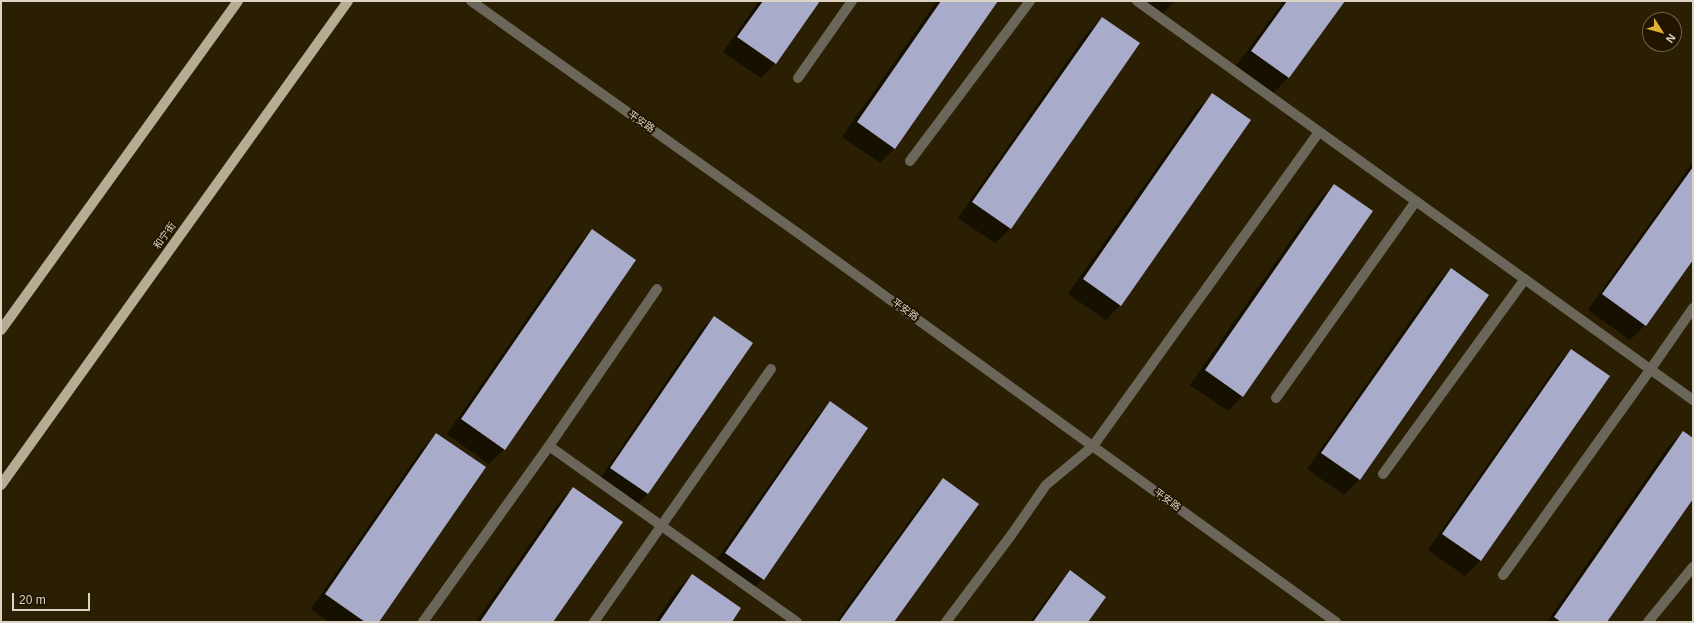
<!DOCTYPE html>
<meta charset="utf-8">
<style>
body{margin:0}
#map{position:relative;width:1694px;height:623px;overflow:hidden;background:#2a1e03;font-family:Helvetica,sans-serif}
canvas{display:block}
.frame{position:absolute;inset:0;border:2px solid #dbd3c3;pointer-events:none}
.north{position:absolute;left:1642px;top:12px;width:40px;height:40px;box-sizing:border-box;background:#211500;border:1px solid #6b614e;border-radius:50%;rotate:126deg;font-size:11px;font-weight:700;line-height:16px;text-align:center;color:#dbd3c3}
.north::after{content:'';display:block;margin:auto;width:14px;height:18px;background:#e1af34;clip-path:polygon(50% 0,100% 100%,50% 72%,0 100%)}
.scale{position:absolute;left:12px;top:593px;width:78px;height:18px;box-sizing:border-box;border:2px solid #dbd3c3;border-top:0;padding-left:5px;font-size:12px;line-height:14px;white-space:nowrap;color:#dbd3c3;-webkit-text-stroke:3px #211500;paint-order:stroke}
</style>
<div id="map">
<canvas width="1694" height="623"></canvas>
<div class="frame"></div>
<div class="north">N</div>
<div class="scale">20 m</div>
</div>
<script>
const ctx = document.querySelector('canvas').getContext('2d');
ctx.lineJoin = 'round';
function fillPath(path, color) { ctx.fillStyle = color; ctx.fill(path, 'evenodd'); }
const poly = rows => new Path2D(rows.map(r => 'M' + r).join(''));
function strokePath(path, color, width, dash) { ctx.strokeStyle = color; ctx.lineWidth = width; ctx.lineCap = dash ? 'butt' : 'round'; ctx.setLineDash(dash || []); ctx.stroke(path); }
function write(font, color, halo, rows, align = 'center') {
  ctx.font = font + ' Helvetica,"Noto Sans SC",sans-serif'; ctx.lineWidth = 4; ctx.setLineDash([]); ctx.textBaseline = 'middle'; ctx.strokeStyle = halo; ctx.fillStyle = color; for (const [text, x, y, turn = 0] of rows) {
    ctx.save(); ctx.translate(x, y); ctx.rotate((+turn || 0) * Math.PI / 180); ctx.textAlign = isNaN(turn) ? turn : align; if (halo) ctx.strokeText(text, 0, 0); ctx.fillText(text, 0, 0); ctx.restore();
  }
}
const shadow = poly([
 [759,1,819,1,775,63,761,78,723,52],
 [937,1,997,1,895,148,880,163,842,137],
 [1140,1,1175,1,1160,16],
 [1284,1,1344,1,1288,78,1273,93,1236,66],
 [1102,18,1139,44,1010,229,995,243,958,218,1087,33],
 [1212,95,1120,305,1106,320,1068,294,1197,110],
 [1693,162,1693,258,1645,325,1630,340,1588,310],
 [1334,185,1243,396,1228,411,1190,385,1319,200],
 [593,231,504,449,489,464,447,434,578,245],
 [1451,269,1488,295,1359,480,1344,495,1307,469,1436,284],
 [714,317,752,343,648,494,636,506,599,480,702,329],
 [1571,350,1609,376,1480,561,1465,576,1428,550,1557,365],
 [830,403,763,579,751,591,713,565,818,415],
 [1683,432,1693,439,1693,498,1606,622,1547,622,1668,447],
 [436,434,377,622,329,622,311,609,422,449],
 [943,480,893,622,836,622,931,491],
 [573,489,552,622,476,622,558,504],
 [1070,572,1087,622,1030,622,1058,584],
 [692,575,731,622,655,622,677,590]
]);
const building = poly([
 [763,1,820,1,776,64,737,37],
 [941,1,998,1,895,149,857,122],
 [1287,1,1345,1,1289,78,1251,51],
 [1102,17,1140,43,1011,229,972,202],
 [1212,93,1251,120,1121,306,1083,279],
 [1693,167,1693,260,1646,326,1602,294],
 [1334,184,1373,211,1243,397,1205,370],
 [592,229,636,260,505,450,461,419],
 [1451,268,1489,295,1360,480,1321,453],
 [714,316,753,343,648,494,610,468],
 [1571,349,1610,376,1481,561,1442,534],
 [830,401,868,428,764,580,725,553],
 [1683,431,1693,438,1693,499,1607,622,1561,622,1554,617],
 [436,433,486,467,379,622,365,622,325,594],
 [943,478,979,504,894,622,839,622],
 [573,487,623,522,553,622,480,622],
 [1070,570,1106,597,1088,622,1033,622],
 [692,574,741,608,732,622,659,622]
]);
const minor = poly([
 [471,1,802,236,1336,622],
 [1137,1,1693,400],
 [798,78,852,1],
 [910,161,1030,1],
 [1276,398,1416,201],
 [549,446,797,622],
 [1383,474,1525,279],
 [1503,575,1650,370,1693,308],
 [423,622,549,446,657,289],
 [594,622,771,369],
 [946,622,1012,534,1046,485,1093,446,1319,132],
 [1648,622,1693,567]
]);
const major = poly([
 [1,330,238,1],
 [1,485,348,1]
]);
const streetNames = [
 ["平安路",641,122,35],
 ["和宁街",165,236,-54],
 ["平安路",905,310,36],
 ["平安路",1167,500,36]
];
fillPath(shadow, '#0007');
fillPath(building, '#a9abcb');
strokePath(minor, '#6b665a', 10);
strokePath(major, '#b6ac93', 10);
write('10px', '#dbd3c3', '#211500', streetNames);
</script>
